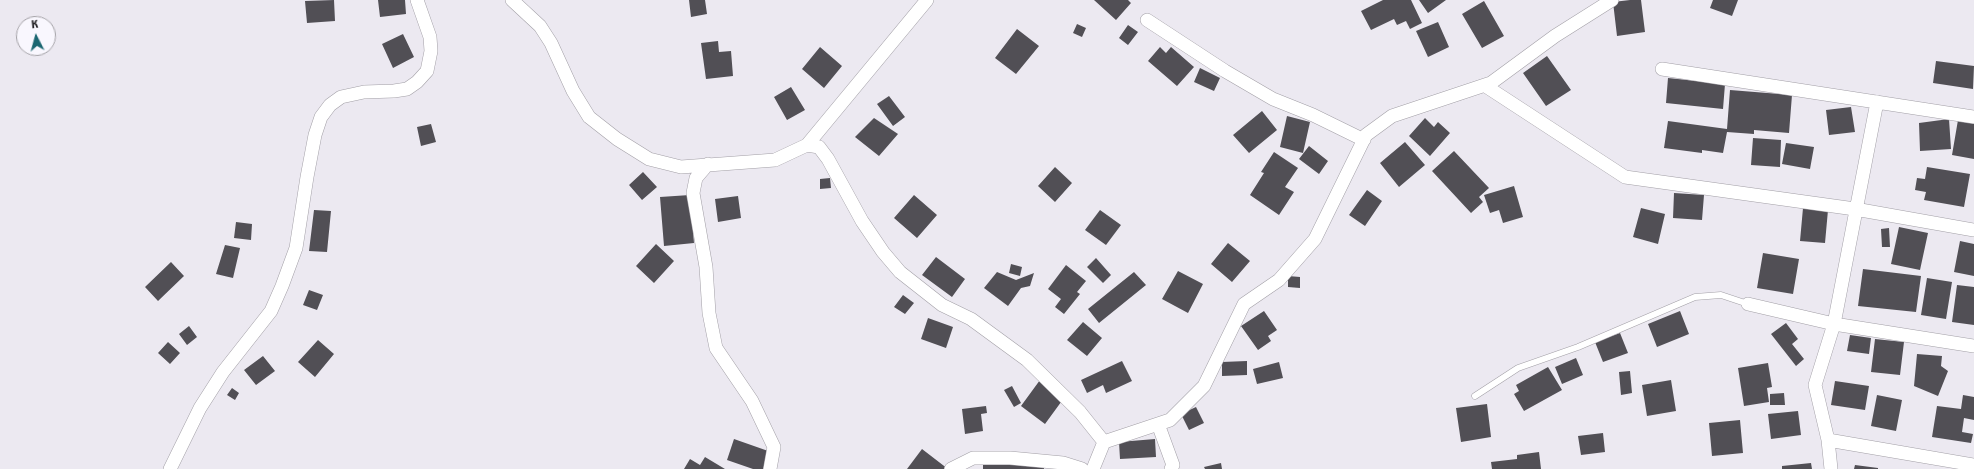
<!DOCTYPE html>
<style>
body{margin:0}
#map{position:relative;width:1974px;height:469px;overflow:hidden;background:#ece9f1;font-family:Signika,sans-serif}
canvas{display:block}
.north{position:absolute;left:16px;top:16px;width:40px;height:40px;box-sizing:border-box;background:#f9f7fe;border:1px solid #a3a1a6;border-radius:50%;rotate:354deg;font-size:11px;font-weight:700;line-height:16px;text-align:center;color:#222023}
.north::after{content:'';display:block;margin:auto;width:14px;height:18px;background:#1b6671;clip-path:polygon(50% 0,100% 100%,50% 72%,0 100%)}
</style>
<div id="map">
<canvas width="1974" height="469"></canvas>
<div class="north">K</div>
</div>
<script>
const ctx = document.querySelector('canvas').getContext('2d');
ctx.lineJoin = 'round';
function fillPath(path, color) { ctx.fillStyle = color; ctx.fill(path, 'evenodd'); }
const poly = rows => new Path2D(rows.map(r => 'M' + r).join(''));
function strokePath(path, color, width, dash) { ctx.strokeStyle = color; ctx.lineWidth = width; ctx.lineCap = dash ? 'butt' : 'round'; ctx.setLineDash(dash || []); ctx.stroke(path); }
const building = poly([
 [334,0,335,21,307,23,305,1],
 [378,0,405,0,406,14,380,17],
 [689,0,705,0,707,14,691,17],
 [1094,0,1128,0,1131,3,1116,20],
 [1383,0,1411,0,1422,23,1410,29,1406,21,1397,25,1394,19,1371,30,1361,11],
 [1419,0,1446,0,1428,13],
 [1630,0,1641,0,1645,32,1617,36,1613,2],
 [1713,0,1738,0,1732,16,1710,8],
 [1484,1,1504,36,1482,48,1462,14],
 [1438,22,1449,47,1428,57,1416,31],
 [1077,24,1086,28,1082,37,1073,33],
 [1128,25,1138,32,1128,45,1119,38],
 [1017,29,1039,46,1016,74,995,58],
 [403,34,414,57,393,68,382,44],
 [718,41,719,52,731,51,733,76,706,79,701,43],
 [820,47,842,66,824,88,802,69],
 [1160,47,1166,53,1171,47,1194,67,1177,86,1148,61],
 [1547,56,1571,90,1546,106,1523,73],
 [1936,61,1974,66,1973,89,1933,83],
 [1200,68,1220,78,1214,91,1194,82],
 [1668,78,1725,84,1723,109,1666,103],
 [791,87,805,110,787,120,774,97],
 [1730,90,1792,95,1789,133,1754,130,1754,134,1727,132,1723,153,1702,150,1702,153,1664,148,1668,121,1727,129],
 [889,96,905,117,893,126,877,104],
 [1851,107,1855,132,1829,135,1826,110],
 [1262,111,1277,130,1249,153,1233,135],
 [1287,116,1310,122,1303,153,1280,147],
 [874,118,898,134,879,156,855,137],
 [1425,118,1434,127,1438,122,1450,133,1430,156,1409,136],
 [1949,119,1951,149,1920,151,1919,123],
 [1958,120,1974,123,1974,159,1952,155],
 [431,124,436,142,421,146,417,127],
 [1753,138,1781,140,1780,167,1751,165],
 [1405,142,1425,165,1399,187,1380,163],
 [1786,143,1814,147,1810,169,1782,164],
 [1309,146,1328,161,1319,174,1299,159],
 [1454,151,1489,188,1479,197,1483,202,1471,213,1432,171],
 [1274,152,1298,168,1285,187,1294,192,1279,215,1250,195,1264,173,1261,172],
 [1055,167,1072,183,1055,202,1038,186],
 [1927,167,1970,174,1964,207,1924,200,1926,192,1915,190,1917,178,1925,179],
 [643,172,657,187,642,200,629,185],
 [830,178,831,188,820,189,820,179],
 [1514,186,1523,217,1503,223,1499,210,1490,213,1484,195],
 [1367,190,1382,201,1365,226,1349,215],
 [1674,193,1704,195,1702,220,1673,218],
 [690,195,694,243,664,246,660,197],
 [914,195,937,215,917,238,894,218],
 [738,196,741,218,718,222,715,199],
 [1641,208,1665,214,1658,244,1633,237],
 [1803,208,1828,210,1825,243,1800,241],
 [314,210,331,211,327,252,309,251],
 [1100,210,1121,225,1106,245,1085,230],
 [236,222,252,224,251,240,234,238],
 [1899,227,1928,233,1920,270,1891,264],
 [1889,228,1890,247,1882,247,1881,229],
 [1960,241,1974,244,1974,276,1954,272],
 [1228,243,1250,261,1232,282,1211,264],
 [656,244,674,261,654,283,636,266],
 [225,245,240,248,233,278,216,274],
 [1763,253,1799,259,1793,294,1757,288],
 [936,257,965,279,952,297,922,275],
 [1096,258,1111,275,1103,283,1087,267],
 [171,262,184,276,158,301,145,287],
 [1011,264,1022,267,1020,276,1009,273],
 [1066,265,1086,281,1077,292,1080,294,1064,314,1055,307,1061,299,1048,289],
 [1863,269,1921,276,1916,312,1858,306],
 [1178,271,1203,284,1188,313,1162,299],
 [997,272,1016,280,1034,273,1030,286,1021,288,1008,306,984,288],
 [1134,272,1146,285,1099,323,1088,309],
 [1288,276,1300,277,1300,288,1288,287],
 [1927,278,1952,282,1946,319,1921,315],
 [1957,285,1974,287,1974,325,1952,322],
 [309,290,323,295,317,310,303,305],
 [903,295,914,303,905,314,894,307],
 [1264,311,1277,330,1268,336,1271,341,1258,350,1241,326],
 [1680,311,1689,334,1657,347,1648,324],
 [928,318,953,327,946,348,921,339],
 [1083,322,1102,338,1087,356,1067,340],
 [1786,323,1798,339,1792,344,1804,359,1796,366,1771,334],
 [189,326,197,337,187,345,179,334],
 [1620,333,1628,353,1603,362,1595,342],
 [1850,335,1871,338,1869,354,1847,351],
 [1875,339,1904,342,1900,375,1871,372],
 [318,340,334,354,315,377,298,362],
 [168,342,180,353,170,364,158,353],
 [1917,354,1942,356,1941,366,1948,371,1938,396,1914,386],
 [263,356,275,371,256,385,244,370],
 [1576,358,1583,375,1562,384,1555,367],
 [1122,361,1132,381,1106,393,1103,385,1087,393,1081,380],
 [1247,361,1247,375,1222,376,1222,362],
 [1279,362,1283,378,1257,384,1253,369],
 [1768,363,1772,387,1767,388,1769,402,1744,406,1738,368],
 [1548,367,1562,390,1524,411,1514,394,1519,391,1516,385],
 [1630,371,1632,393,1621,395,1619,372],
 [1040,380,1064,398,1045,424,1021,406],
 [1671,380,1676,411,1647,416,1642,385],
 [1835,381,1869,386,1865,410,1831,405],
 [1012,386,1021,403,1014,407,1004,390],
 [232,388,239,393,235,400,227,395],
 [1784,393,1785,405,1770,405,1770,394],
 [1877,395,1902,400,1896,431,1871,426],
 [1963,395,1974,397,1974,420,1964,418,1962,432,1973,434,1971,443,1932,437,1937,406,1961,409],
 [1487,404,1491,437,1461,442,1456,408],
 [986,406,987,413,981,414,983,431,965,434,962,409],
 [1196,407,1204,423,1189,430,1181,414],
 [1798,411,1801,435,1771,439,1768,414],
 [1740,420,1743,453,1712,456,1709,423],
 [1603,433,1605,452,1581,455,1578,436],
 [734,439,771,452,764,469,753,469,727,460],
 [1155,439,1156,457,1120,459,1119,442],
 [922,449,948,469,907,469],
 [1539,452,1541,469,1492,469,1491,462,1517,459,1517,455],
 [705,457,725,469,684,469,690,459,700,465],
 [983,462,1044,463,1044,469,983,469],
 [1221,463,1222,469,1205,469,1204,467],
 [1811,463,1812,469,1782,469,1782,466],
 [1855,465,1878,468,1878,469,1854,469]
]);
const service = poly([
 [1475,396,1518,368,1578,347,1695,297,1721,295,1748,304]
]);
const minor = poly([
 [512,0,540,26,551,43,573,91,589,117,617,139,649,159,681,167,775,160,807,145,819,147,828,159,862,221,883,252,900,272,942,305,971,319,1027,360,1080,412,1104,442],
 [1147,20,1225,71,1273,99,1313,115,1364,140],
 [1662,69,1974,117],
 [1484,85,1625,177,1855,209,1974,230],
 [807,145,927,0],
 [708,164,696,178,693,193,706,267,709,313,716,348,752,401,774,447,770,469],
 [1748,304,1834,324,1974,346],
 [1158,424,1173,465,1171,469],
 [1828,440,1974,465],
 [170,469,200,408,223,372,271,311,282,286,296,248,307,177,315,135,321,117,330,105,341,97,364,92,394,91,407,89,417,82,427,71,431,51,430,37,417,0],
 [951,469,973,458,1010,458,1063,463,1082,469],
 [1093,469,1104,442,1170,420,1204,386,1244,304,1279,280,1315,239,1366,135,1392,116,1491,83,1555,36,1612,0],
 [1831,469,1828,440,1815,385,1834,324,1877,102]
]);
fillPath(building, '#514f55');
strokePath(service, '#a29fa6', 7);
strokePath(minor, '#a29fa6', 14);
strokePath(service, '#fff', 6);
strokePath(minor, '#fff', 13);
</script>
